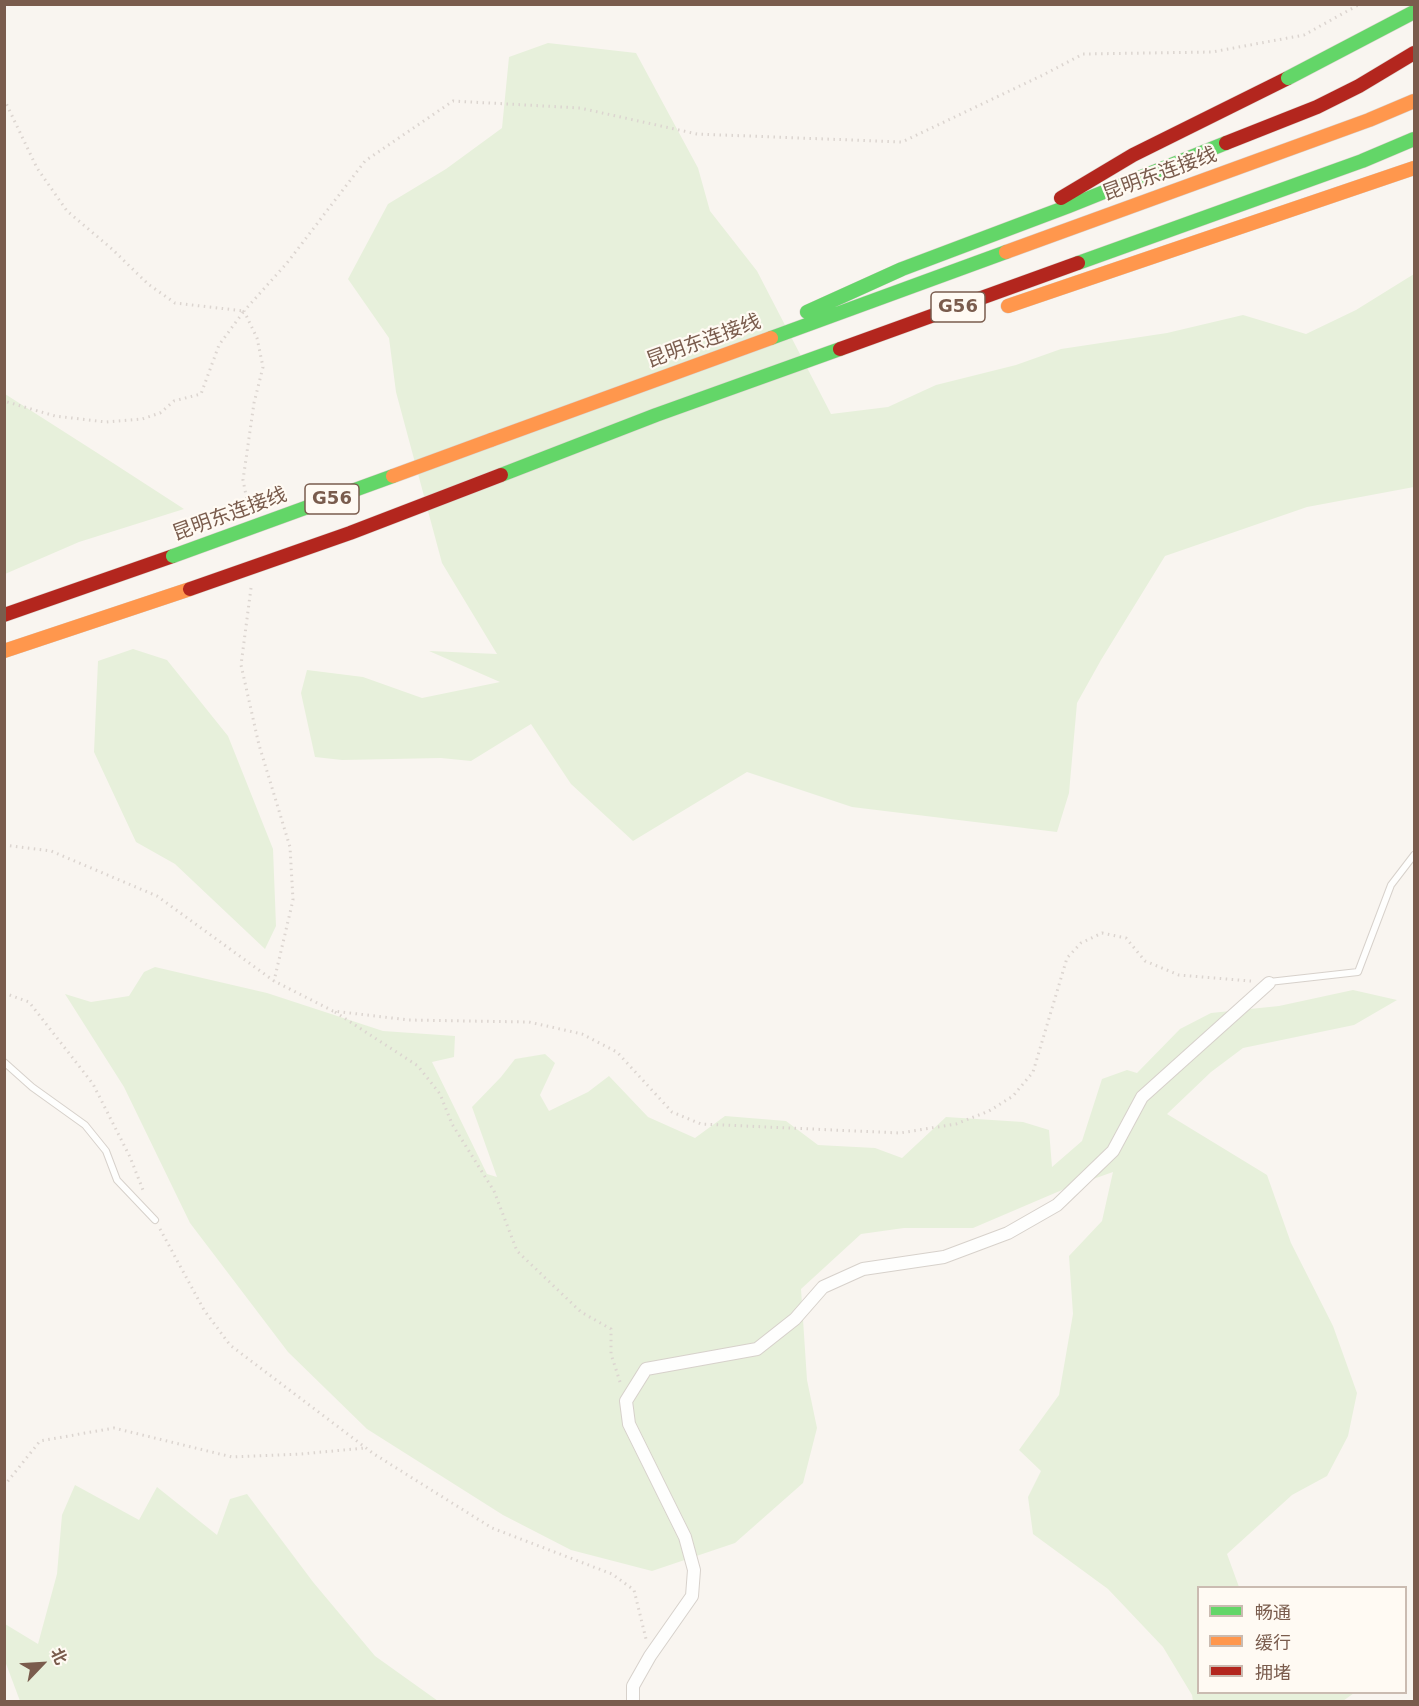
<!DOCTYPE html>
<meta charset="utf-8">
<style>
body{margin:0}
#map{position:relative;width:1419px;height:1706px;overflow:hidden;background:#f9f5f0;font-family:"DejaVu Sans","Noto Sans SC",sans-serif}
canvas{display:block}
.frame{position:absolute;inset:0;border:6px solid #7a5c4d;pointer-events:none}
.legend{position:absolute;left:1197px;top:1586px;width:210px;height:108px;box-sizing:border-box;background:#fffaf3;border:2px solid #cabbb1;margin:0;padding:8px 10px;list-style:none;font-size:18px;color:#7a5c4d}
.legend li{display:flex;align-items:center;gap:12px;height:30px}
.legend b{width:30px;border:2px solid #cabbb1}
.north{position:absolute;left:12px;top:1634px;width:60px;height:60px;-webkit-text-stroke:4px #fffaf3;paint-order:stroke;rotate:65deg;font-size:16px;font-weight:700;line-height:24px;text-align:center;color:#7a5c4d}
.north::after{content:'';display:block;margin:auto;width:21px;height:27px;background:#7a5c4d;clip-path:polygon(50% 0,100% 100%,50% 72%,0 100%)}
</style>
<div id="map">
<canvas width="1419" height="1706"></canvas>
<div class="frame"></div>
<ul class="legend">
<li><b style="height:8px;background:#63d668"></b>畅通</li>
<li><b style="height:8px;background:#ff974d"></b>缓行</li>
<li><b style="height:8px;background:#b3261e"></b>拥堵</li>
</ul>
<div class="north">北</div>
</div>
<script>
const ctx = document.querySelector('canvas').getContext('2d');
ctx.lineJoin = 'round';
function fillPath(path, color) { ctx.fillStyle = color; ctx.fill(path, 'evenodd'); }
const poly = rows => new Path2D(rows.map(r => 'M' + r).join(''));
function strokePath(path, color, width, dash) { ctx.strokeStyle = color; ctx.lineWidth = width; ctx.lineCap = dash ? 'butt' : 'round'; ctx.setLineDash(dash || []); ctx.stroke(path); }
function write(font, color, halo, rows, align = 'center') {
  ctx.font = font + ' "DejaVu Sans","Noto Sans SC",sans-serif'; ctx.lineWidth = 4.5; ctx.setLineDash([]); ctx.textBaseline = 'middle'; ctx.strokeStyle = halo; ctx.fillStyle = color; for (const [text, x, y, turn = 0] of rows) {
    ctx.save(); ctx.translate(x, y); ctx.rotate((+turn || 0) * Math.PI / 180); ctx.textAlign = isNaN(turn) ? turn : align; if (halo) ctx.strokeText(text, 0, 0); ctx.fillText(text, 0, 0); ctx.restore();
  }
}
const green = poly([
 [548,43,636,53,698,168,710,211,757,271,831,414,888,407,936,385,1016,365,1061,349,1167,333,1243,315,1306,334,1356,310,1414,274,1414,487,1307,507,1165,556,1101,660,1077,703,1069,793,1057,832,852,807,747,772,633,841,571,784,531,724,471,761,441,758,342,760,315,757,301,693,307,670,363,677,422,698,500,682,429,651,497,654,442,563,396,392,389,338,348,279,388,204,446,169,502,128,509,57],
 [5,394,113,463,184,509,79,542,5,574],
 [133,649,167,660,228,736,273,849,276,926,265,949,175,864,136,842,94,752,98,661],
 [155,967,267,993,383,1031,455,1036,454,1057,432,1062,487,1174,497,1177,472,1107,501,1077,515,1059,545,1054,555,1063,540,1095,549,1111,588,1092,609,1076,648,1117,695,1138,725,1116,786,1121,818,1145,875,1148,902,1158,946,1117,1023,1122,1049,1130,1052,1167,1082,1141,1102,1079,1127,1070,1137,1073,1180,1029,1211,1013,1279,1006,1353,990,1397,1000,1354,1025,1243,1048,1211,1072,1167,1114,1267,1175,1291,1243,1333,1326,1357,1393,1348,1436,1327,1476,1292,1495,1227,1554,1239,1587,1198,1588,1198,1692,1354,1693,1343,1701,1193,1701,1192,1695,1163,1647,1108,1589,1033,1534,1028,1497,1041,1471,1019,1450,1059,1395,1073,1314,1069,1256,1102,1221,1113,1172,1062,1190,973,1228,904,1228,861,1234,801,1289,807,1380,817,1428,803,1483,735,1543,652,1571,571,1550,503,1515,367,1429,288,1352,190,1223,124,1087,65,994,91,1002,129,996,144,972],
 [75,1485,139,1520,157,1487,217,1535,230,1499,247,1494,313,1582,375,1656,438,1701,20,1701,5,1661,5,1624,38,1644,57,1574,62,1515]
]);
const path = poly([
 [4,99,37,168,67,211,112,249,148,284,175,303,244,311,219,345,201,394,174,401,160,413,142,419,106,422,55,416,4,401],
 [249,510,243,480,254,403,263,367,257,338,244,311,287,263,365,161,453,101,580,108,697,134,902,142,1043,75,1083,54,1212,52,1304,35,1360,4],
 [251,588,241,665,259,745,290,847,293,900,274,981],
 [4,845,51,851,157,896,274,981,333,1011,409,1020,529,1022,582,1034,617,1052,672,1112,701,1124,900,1133,956,1124,989,1111,1013,1096,1033,1072,1067,958,1081,943,1102,933,1126,938,1145,961,1179,975,1251,981],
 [4,993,29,1002,93,1084,130,1157,143,1190],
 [335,1012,418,1066,440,1094,452,1124,494,1191,517,1251,581,1312,611,1329,611,1354,621,1385],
 [160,1229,204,1310,230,1345,374,1454,492,1528,612,1574,634,1590,646,1639],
 [4,1486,40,1441,114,1428,232,1457,301,1454,365,1448]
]);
const lane = poly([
 [1269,982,1358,972,1391,885,1414,855],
 [4,1062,32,1087,85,1125,106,1151,117,1180,155,1220]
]);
const street = poly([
 [633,1702,633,1686,650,1656,692,1596,694,1570,685,1537,629,1424,626,1401,646,1369,757,1349,795,1319,823,1287,863,1269,944,1257,1008,1233,1057,1205,1113,1151,1142,1097,1269,983]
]);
const fast = poly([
 [1078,263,1362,161,1414,139],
 [807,312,902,269,1069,206,1226,143],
 [771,338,1006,252],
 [501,475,656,415,840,349]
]);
const slow = poly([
 [1006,252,1369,120,1414,101],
 [1008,306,1414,168],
 [491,440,771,338],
 [4,651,190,589]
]);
const jam = poly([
 [1226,143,1317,107,1359,86,1414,53],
 [1061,198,1133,155,1288,78],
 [840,349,1078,263],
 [4,615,173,556]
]);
const fastBridge = poly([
 [1288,78,1414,12],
 [173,556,393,476]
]);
const slowBridge = poly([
 [393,476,491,440]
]);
const jamBridge = poly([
 [190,589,350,533,501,475]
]);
const shields = [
 [958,307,54],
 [332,499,54]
];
const shieldNames = [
 ["G56",958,307],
 ["G56",332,499]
];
const streetNames = [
 ["昆明东连接线",1160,175,-20],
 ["昆明东连接线",704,342,-20],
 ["昆明东连接线",230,515,-20]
];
fillPath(green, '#e7f0db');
strokePath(lane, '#d7d1cb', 8);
strokePath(street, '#d7d1cb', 14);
strokePath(fast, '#dad1cc', 15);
strokePath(slow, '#dad1cc', 15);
strokePath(jam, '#dad1cc', 15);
strokePath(path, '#dcd5d0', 3, [1.5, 4.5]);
strokePath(lane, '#fefefd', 6);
strokePath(street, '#fefefd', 12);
strokePath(fast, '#63d668', 14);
strokePath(slow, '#ff974d', 14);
strokePath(jam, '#b3261e', 14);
strokePath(fastBridge, '#dad1cc', 15, []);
strokePath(slowBridge, '#dad1cc', 15, []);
strokePath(jamBridge, '#dad1cc', 15, []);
strokePath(fastBridge, '#63d668', 14);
strokePath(slowBridge, '#ff974d', 14);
strokePath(jamBridge, '#b3261e', 14);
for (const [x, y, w] of shields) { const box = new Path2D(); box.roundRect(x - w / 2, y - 15, w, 30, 4.5); ctx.fillStyle = '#fffaf3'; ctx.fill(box); strokePath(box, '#7a5c4d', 1.5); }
write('bold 18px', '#7a5c4d', null, shieldNames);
write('20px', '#7a5c4d', '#fffaf3', streetNames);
</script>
